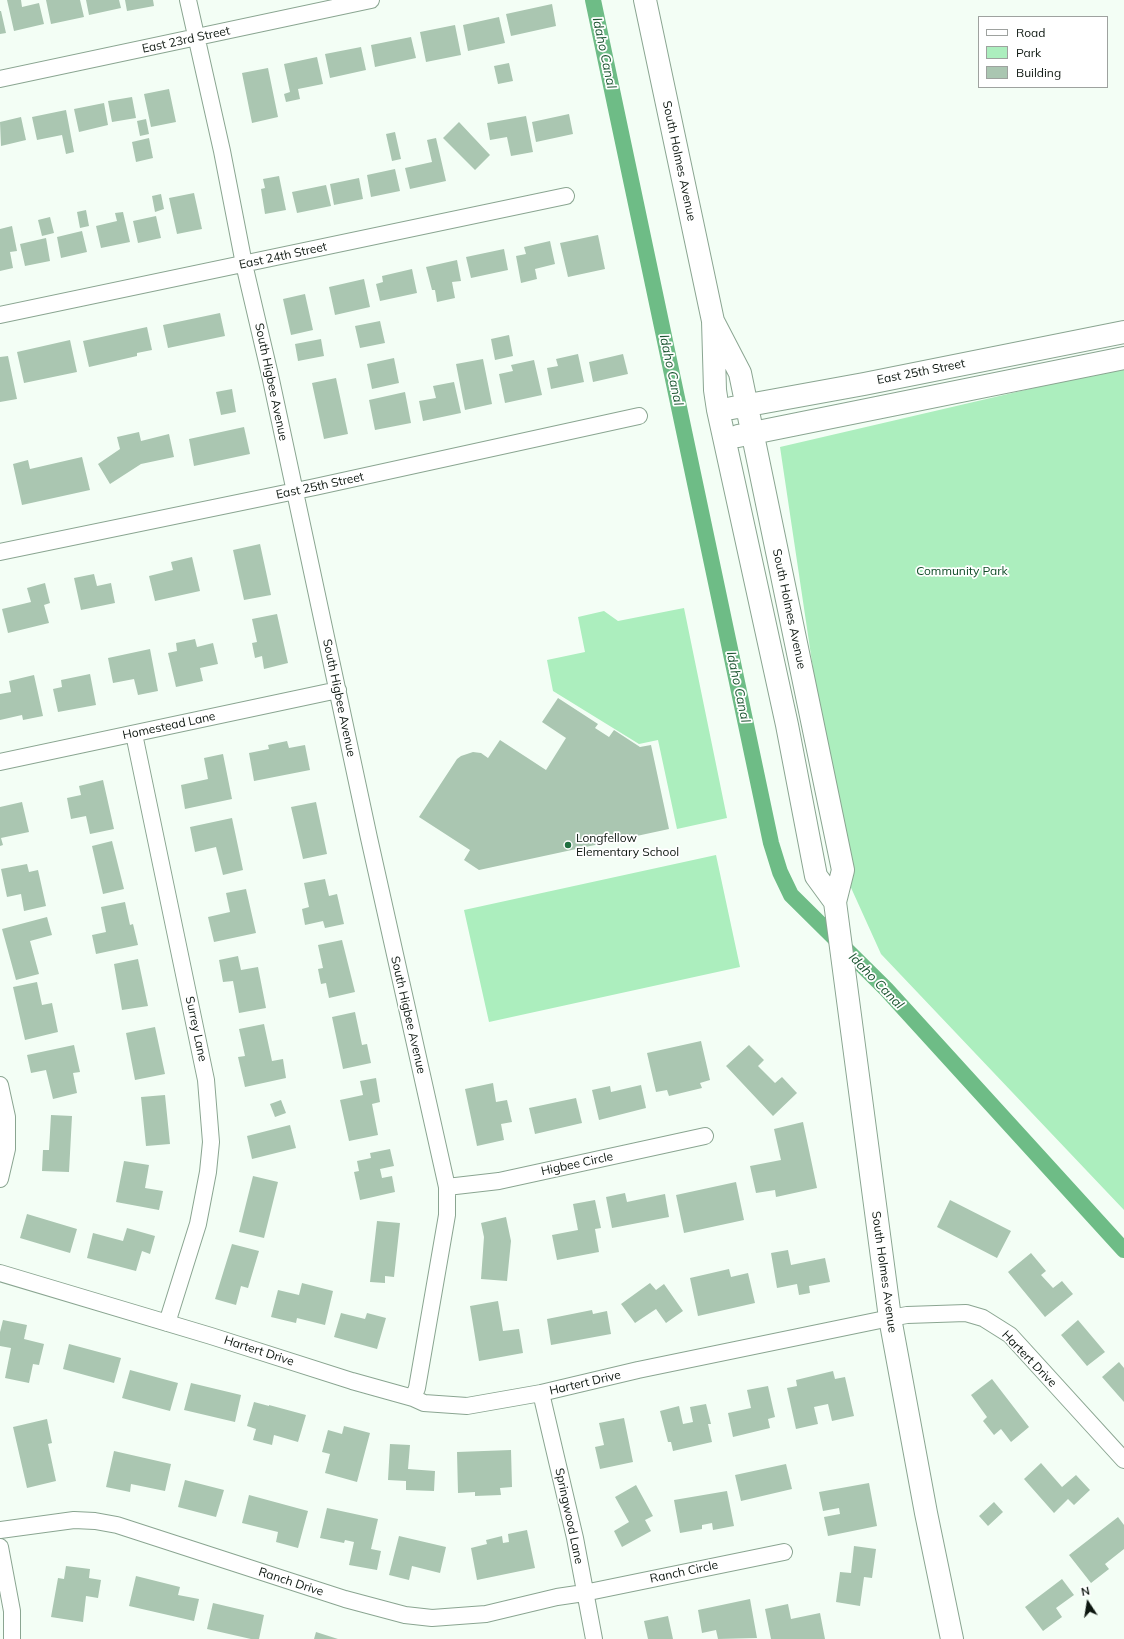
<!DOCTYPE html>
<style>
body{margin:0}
#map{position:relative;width:1124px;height:1639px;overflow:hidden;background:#f3fef5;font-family:Mulish,sans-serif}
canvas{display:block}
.legend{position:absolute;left:978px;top:16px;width:130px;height:72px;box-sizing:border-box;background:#fff;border:1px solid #9ea29f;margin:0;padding:5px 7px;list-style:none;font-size:12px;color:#0d1710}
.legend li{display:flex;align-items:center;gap:8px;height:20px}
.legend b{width:20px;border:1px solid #9ea29f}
.north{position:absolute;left:1068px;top:1583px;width:40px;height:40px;-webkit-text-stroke:3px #fff;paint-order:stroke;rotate:348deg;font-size:11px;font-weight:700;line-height:16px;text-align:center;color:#0d1710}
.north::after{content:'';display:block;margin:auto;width:14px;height:18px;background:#0d1710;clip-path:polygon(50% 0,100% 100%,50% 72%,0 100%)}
</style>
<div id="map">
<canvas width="1124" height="1639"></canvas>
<ul class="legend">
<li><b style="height:5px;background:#fff"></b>Road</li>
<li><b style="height:11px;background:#aceebe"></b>Park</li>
<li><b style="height:11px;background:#aac6b1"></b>Building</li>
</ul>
<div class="north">N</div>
</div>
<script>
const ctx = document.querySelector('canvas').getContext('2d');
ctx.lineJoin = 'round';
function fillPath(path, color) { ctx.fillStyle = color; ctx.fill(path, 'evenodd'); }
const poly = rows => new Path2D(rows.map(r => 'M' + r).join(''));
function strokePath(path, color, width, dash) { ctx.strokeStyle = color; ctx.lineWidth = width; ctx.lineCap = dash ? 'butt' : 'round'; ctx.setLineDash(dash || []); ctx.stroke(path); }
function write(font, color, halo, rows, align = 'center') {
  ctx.font = font + ' Mulish,sans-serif'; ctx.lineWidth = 3.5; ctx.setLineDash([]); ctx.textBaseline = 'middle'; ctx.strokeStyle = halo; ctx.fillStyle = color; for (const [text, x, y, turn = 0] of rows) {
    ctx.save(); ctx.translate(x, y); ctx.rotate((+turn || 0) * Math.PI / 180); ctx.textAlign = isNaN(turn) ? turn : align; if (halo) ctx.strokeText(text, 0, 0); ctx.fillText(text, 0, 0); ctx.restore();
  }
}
const green = poly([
 [1124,367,1124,1210,881,954,843,870,780,447],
 [684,608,727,818,677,829,658,740,639,744,553,691,547,660,585,652,578,617,604,611,618,621],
 [716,855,740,967,489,1022,464,910]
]);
const canal = poly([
 [593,0,771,843,780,872,791,895,886,989,1124,1250]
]);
const building = poly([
 [7,0,21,0,22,7,39,3,44,24,14,31],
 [46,0,80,0,84,17,51,24],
 [86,0,119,0,121,8,89,15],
 [125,0,153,0,154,6,127,11],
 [552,4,556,26,511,36,506,14],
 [0,11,1,11,6,33,0,34],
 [499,17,505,43,468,51,463,25],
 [455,25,461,55,426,62,420,32],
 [411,37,416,58,375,67,371,45],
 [361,47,366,70,330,78,325,54],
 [317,57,323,84,298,89,300,99,286,102,284,94,290,92,284,64],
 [509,63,513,81,498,84,494,66],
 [268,68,278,117,252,123,242,73],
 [169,89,176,122,151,127,144,94],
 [132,97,136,118,112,122,108,101],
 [104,103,108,125,79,132,74,109],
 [66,110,74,152,66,154,62,135,37,140,32,117],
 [569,114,573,134,536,142,532,122],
 [526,116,533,152,511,156,507,137,490,140,487,123],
 [21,117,26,140,1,146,0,122],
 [146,119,149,134,140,136,137,121],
 [459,122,490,155,475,170,443,138],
 [395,132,401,159,392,161,386,134],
 [149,138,153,158,136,162,132,142],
 [436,138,446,181,410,189,405,168,432,162,427,140],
 [395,169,400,191,371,197,367,175],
 [279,176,286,210,265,214,261,189,265,188,263,179],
 [359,178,363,199,334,205,330,184],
 [326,185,331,206,297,213,292,192],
 [194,193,202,229,177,234,169,198],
 [161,194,164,209,155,212,152,196],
 [86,210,89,226,80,228,77,212],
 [123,212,130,242,101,248,96,226,117,221,115,213],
 [156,216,161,238,138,243,133,221],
 [50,217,54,233,42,236,38,220],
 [12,226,17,251,10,252,13,268,0,271,0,229],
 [82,231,87,252,61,258,57,237],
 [598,235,605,269,568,277,560,243],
 [46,238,50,261,25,266,20,244],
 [550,241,555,264,535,269,537,279,521,283,516,256,526,254,524,247],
 [504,249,508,270,471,278,466,257],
 [457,260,461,281,452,282,455,298,437,302,435,290,432,290,426,267],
 [412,269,417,293,380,301,376,284,383,282,382,276],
 [364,279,370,307,335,315,329,287],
 [305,294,313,330,291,335,283,299],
 [220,313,225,336,168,348,163,325],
 [380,321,385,343,360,348,355,326],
 [147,327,152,350,137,353,137,356,89,367,83,341],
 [509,335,513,356,495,360,491,339],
 [321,339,324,356,298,361,295,344],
 [70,340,77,372,24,383,17,352],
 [578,354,584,382,551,389,547,368,558,366,556,359],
 [623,354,628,374,593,382,589,362],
 [8,356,17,399,0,402,0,357],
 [394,358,399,383,372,389,367,364],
 [483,359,492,404,465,410,456,364],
 [534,360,542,395,505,403,499,374,513,371,511,365],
 [336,378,348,434,324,439,312,383],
 [454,382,461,413,423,421,419,401,436,398,433,386],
 [232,389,236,412,221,415,216,392],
 [405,392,411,423,375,430,369,400],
 [244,427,250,454,194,466,189,439],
 [139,432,141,441,169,434,174,457,141,464,110,484,98,464,120,449,117,437],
 [82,457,90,490,22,505,13,464,28,460,30,469],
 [260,544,271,595,244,600,233,550],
 [192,557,200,591,155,601,149,576,173,570,171,562],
 [94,574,97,586,111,583,115,603,81,610,74,578],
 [45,583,50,603,44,605,49,623,8,633,2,609,31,602,27,588],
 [277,614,288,663,264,669,262,656,255,658,252,643,257,642,252,619],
 [195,639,197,647,213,643,218,664,200,668,203,681,176,687,168,653,177,651,176,643],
 [150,649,158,691,138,695,134,679,113,683,108,658],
 [90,674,96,705,58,712,53,689,62,687,61,680],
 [34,675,43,716,23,720,22,715,0,720,0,694,11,692,9,681],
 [558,698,598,724,595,728,609,737,614,730,640,747,651,745,669,829,479,870,464,860,470,850,419,817,457,759,461,756,473,752,481,753,488,758,500,740,546,770,566,738,542,722],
 [287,741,289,748,305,745,310,770,254,781,249,753,269,749,268,745],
 [223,754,232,799,185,809,181,785,208,779,204,758],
 [103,780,114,829,90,834,86,816,71,819,67,798,81,795,79,786],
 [22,802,29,832,1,838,3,845,0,846,0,807],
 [316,802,327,854,303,859,291,807],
 [232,818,243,870,223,875,216,847,195,852,190,827],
 [112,841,124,889,103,894,92,846],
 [27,864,29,872,38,870,46,906,24,911,21,894,7,897,1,869],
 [325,879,329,896,337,894,344,924,325,928,323,921,305,925,302,909,309,907,304,883],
 [246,889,256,933,214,942,208,917,230,912,226,893],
 [125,902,130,925,133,924,138,945,96,954,92,935,106,932,101,907],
 [47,917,52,935,30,941,39,974,16,980,2,929],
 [342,940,355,992,329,998,326,983,321,984,318,969,323,968,318,945],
 [238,956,241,970,258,967,266,1008,239,1013,233,981,223,982,219,960],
 [138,959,148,1006,122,1010,114,964],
 [37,982,42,1005,52,1003,58,1032,25,1040,13,987],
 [355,1012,362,1045,367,1044,371,1063,343,1069,332,1017],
 [264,1024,272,1061,283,1059,286,1078,245,1087,238,1057,245,1056,239,1029],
 [155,1027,165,1074,135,1080,126,1033],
 [701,1041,710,1080,700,1083,702,1088,669,1096,667,1090,656,1092,647,1053],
 [74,1045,80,1072,73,1073,77,1093,53,1099,46,1070,31,1073,27,1055],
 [749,1045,764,1060,758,1066,775,1083,782,1077,797,1093,773,1116,726,1066],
 [376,1078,380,1102,372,1104,378,1135,349,1141,340,1100,363,1095,360,1081],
 [493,1083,496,1102,507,1100,512,1122,501,1124,504,1140,477,1146,465,1089],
 [641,1085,646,1108,599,1120,592,1090,610,1086,611,1092],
 [165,1095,170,1144,146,1146,141,1097],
 [576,1098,582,1123,535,1134,529,1108],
 [281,1100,286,1113,275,1117,270,1104],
 [51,1115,72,1116,69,1172,42,1171,43,1150,49,1150],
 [803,1122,817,1188,776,1197,775,1190,756,1193,750,1166,781,1160,774,1129],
 [290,1125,296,1148,252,1159,247,1136],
 [390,1149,394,1166,380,1169,382,1178,392,1176,395,1192,360,1200,354,1172,359,1171,357,1161,371,1158,370,1153],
 [124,1161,149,1165,145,1188,163,1191,159,1210,116,1202],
 [253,1176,278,1182,264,1238,239,1232],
 [736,1182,744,1220,684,1233,676,1195],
 [625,1193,627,1202,665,1194,669,1217,612,1228,606,1197],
 [595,1200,601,1228,595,1229,599,1252,557,1260,552,1235,578,1230,573,1204],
 [950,1200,1011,1231,997,1258,937,1227],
 [27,1214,77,1229,70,1253,20,1238],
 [506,1217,511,1241,507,1281,481,1279,484,1237,481,1223],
 [377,1221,400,1223,394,1277,385,1276,385,1283,370,1282],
 [127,1228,155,1236,150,1254,142,1251,136,1271,87,1258,93,1233,123,1241],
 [232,1244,259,1251,248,1288,241,1286,236,1305,215,1299],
 [788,1250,791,1265,825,1258,830,1282,809,1286,810,1293,799,1295,797,1284,777,1288,771,1253],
 [1031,1253,1046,1271,1041,1275,1053,1288,1062,1281,1073,1294,1045,1317,1008,1272],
 [729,1269,731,1277,748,1273,755,1303,698,1316,690,1278],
 [302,1283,333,1291,325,1325,297,1318,296,1323,271,1317,278,1290,299,1295],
 [650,1283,656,1290,664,1284,683,1311,666,1323,656,1309,635,1323,621,1304],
 [498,1301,503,1331,519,1329,523,1353,479,1361,470,1306],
 [592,1310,593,1314,607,1311,611,1334,551,1345,547,1319],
 [341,1313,365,1319,367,1313,386,1318,377,1349,334,1337],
 [3,1320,27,1325,24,1339,44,1344,39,1365,33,1364,29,1383,5,1378,11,1348,0,1346,0,1332],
 [1078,1320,1105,1352,1087,1366,1061,1335],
 [69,1344,121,1358,114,1383,63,1369],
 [1119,1362,1124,1368,1124,1402,1102,1377],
 [130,1370,178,1383,170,1411,122,1398],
 [833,1371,835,1379,845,1377,854,1416,832,1421,828,1404,814,1407,818,1424,796,1429,787,1388,797,1386,796,1380],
 [992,1379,1029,1427,1011,1442,1001,1429,994,1435,983,1421,987,1417,971,1395],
 [191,1383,241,1395,235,1422,184,1410],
 [768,1386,775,1417,768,1419,770,1428,733,1437,728,1413,751,1408,747,1390],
 [254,1402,269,1406,269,1405,306,1415,298,1442,274,1435,272,1445,253,1440,256,1429,247,1426],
 [706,1404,711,1424,708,1424,712,1442,673,1451,671,1442,668,1442,660,1411,679,1406,683,1424,693,1422,690,1407],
 [624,1418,633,1462,600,1469,595,1447,604,1445,599,1423],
 [47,1419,52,1443,48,1444,56,1481,27,1488,13,1427],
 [344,1426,370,1433,357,1482,325,1473,330,1454,322,1452,328,1430,342,1434],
 [390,1444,410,1445,408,1469,435,1471,434,1491,406,1490,406,1481,388,1480],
 [511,1450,512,1487,500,1488,501,1495,475,1496,475,1492,458,1493,457,1452],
 [114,1451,171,1464,165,1491,131,1484,130,1492,106,1487],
 [1041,1463,1062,1487,1076,1475,1090,1490,1074,1505,1068,1499,1054,1513,1024,1479],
 [786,1464,792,1489,741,1501,735,1475],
 [185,1480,224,1490,216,1517,178,1507],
 [869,1483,877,1526,828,1536,824,1517,840,1514,839,1508,823,1511,819,1492],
 [636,1485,653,1516,645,1520,651,1531,622,1547,614,1531,629,1522,615,1497],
 [727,1491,734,1526,713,1530,712,1523,702,1525,702,1529,680,1533,674,1500],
 [249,1495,308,1511,298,1548,276,1542,278,1532,242,1523],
 [994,1502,1003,1512,988,1526,979,1516],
 [327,1508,378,1519,371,1549,381,1551,377,1570,349,1565,354,1542,345,1540,344,1543,320,1538],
 [1118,1517,1124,1525,1124,1549,1105,1564,1109,1569,1091,1583,1069,1555],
 [527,1530,535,1568,477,1580,471,1548,487,1544,486,1540,502,1536,503,1543,509,1542,508,1534],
 [399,1536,446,1547,440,1573,412,1566,409,1580,389,1575],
 [854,1546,876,1549,872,1578,864,1577,860,1606,836,1602,840,1572,851,1573],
 [66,1566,90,1569,89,1578,101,1580,98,1598,86,1596,83,1622,51,1617,58,1578,64,1579],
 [136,1576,180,1587,178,1595,199,1599,194,1621,129,1606],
 [1062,1579,1074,1595,1056,1608,1062,1617,1043,1631,1025,1607],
 [750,1599,757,1638,718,1639,716,1630,702,1633,698,1610],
 [213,1603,264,1615,259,1639,251,1639,207,1629],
 [788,1604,791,1619,820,1613,825,1639,771,1639,765,1609],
 [668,1616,673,1639,648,1639,644,1621],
 [316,1632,338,1639,314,1639]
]);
const street = poly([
 [188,0,222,151,244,264,270,375,369,838,447,1187,447,1215,417,1388,413,1398],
 [0,79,371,0],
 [0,315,566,196],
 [0,552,315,487,639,416],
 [134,734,206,1080,211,1142,208,1172,198,1224,167,1323],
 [0,762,338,690],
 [0,1085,7,1117,7,1149,0,1179],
 [447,1187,499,1181,705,1136],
 [0,1273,211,1336,352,1381,413,1398,424,1403,467,1406,541,1393,638,1370,890,1318,907,1315,966,1313,983,1318,1010,1335,1124,1460],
 [541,1393,575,1538,594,1639],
 [0,1530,74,1520,95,1521,117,1525,345,1599,405,1615,432,1618,486,1614,557,1597,584,1593,784,1552],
 [0,1547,12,1611,12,1639]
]);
const secondary = poly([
 [645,0,713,321,715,390,718,410,787,725,816,876,835,902],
 [713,321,740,373,843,870,835,902,890,1318,926,1513,952,1639],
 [732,408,864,384,1124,332],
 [738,436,1124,358]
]);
const markers = [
 [568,845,4,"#1f6f3f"]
];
const streetNames = [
 ["East 23rd Street",186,40,-12],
 ["South Holmes Avenue",679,161,78],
 ["East 24th Street",283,256,-12],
 ["East 25th Street",921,372,-11],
 ["South Higbee Avenue",271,382,78],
 ["East 25th Street",320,486,-12],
 ["South Holmes Avenue",789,609,78],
 ["South Higbee Avenue",339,698,78],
 ["Homestead Lane",169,726,-12],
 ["South Higbee Avenue",408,1015,77],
 ["Surrey Lane",196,1029,78],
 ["Higbee Circle",577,1164,-12],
 ["South Holmes Avenue",884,1272,82],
 ["Hartert Drive",259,1351,18],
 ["Hartert Drive",1029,1359,46],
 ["Hartert Drive",585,1383,-13],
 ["Springwood Lane",569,1516,78],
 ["Ranch Circle",684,1572,-12],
 ["Ranch Drive",291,1582,18]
];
const parkNames = [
 ["Community Park",962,571]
];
const poiNames = [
 ["Longfellow",576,838],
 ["Elementary School",576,852]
];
const waterNames = [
 ["Idaho Canal",604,53,78],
 ["Idaho Canal",671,370,78],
 ["Idaho Canal",738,687,78],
 ["Idaho Canal",876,981,46]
];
fillPath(green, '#aceebe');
strokePath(canal, '#6ebc86', 16);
fillPath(building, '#aac6b1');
strokePath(street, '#8aa591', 18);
strokePath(secondary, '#8aa591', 24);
strokePath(street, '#fff', 16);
strokePath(secondary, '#fff', 22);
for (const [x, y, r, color] of markers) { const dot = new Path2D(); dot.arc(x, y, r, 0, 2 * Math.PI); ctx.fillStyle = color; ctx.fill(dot); strokePath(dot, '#fff', 1.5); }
write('12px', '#0d1710', '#fff', streetNames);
write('12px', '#104c28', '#fff', parkNames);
write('12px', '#0d1710', '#fff', poiNames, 'left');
write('italic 13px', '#1c5531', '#fff', waterNames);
</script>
